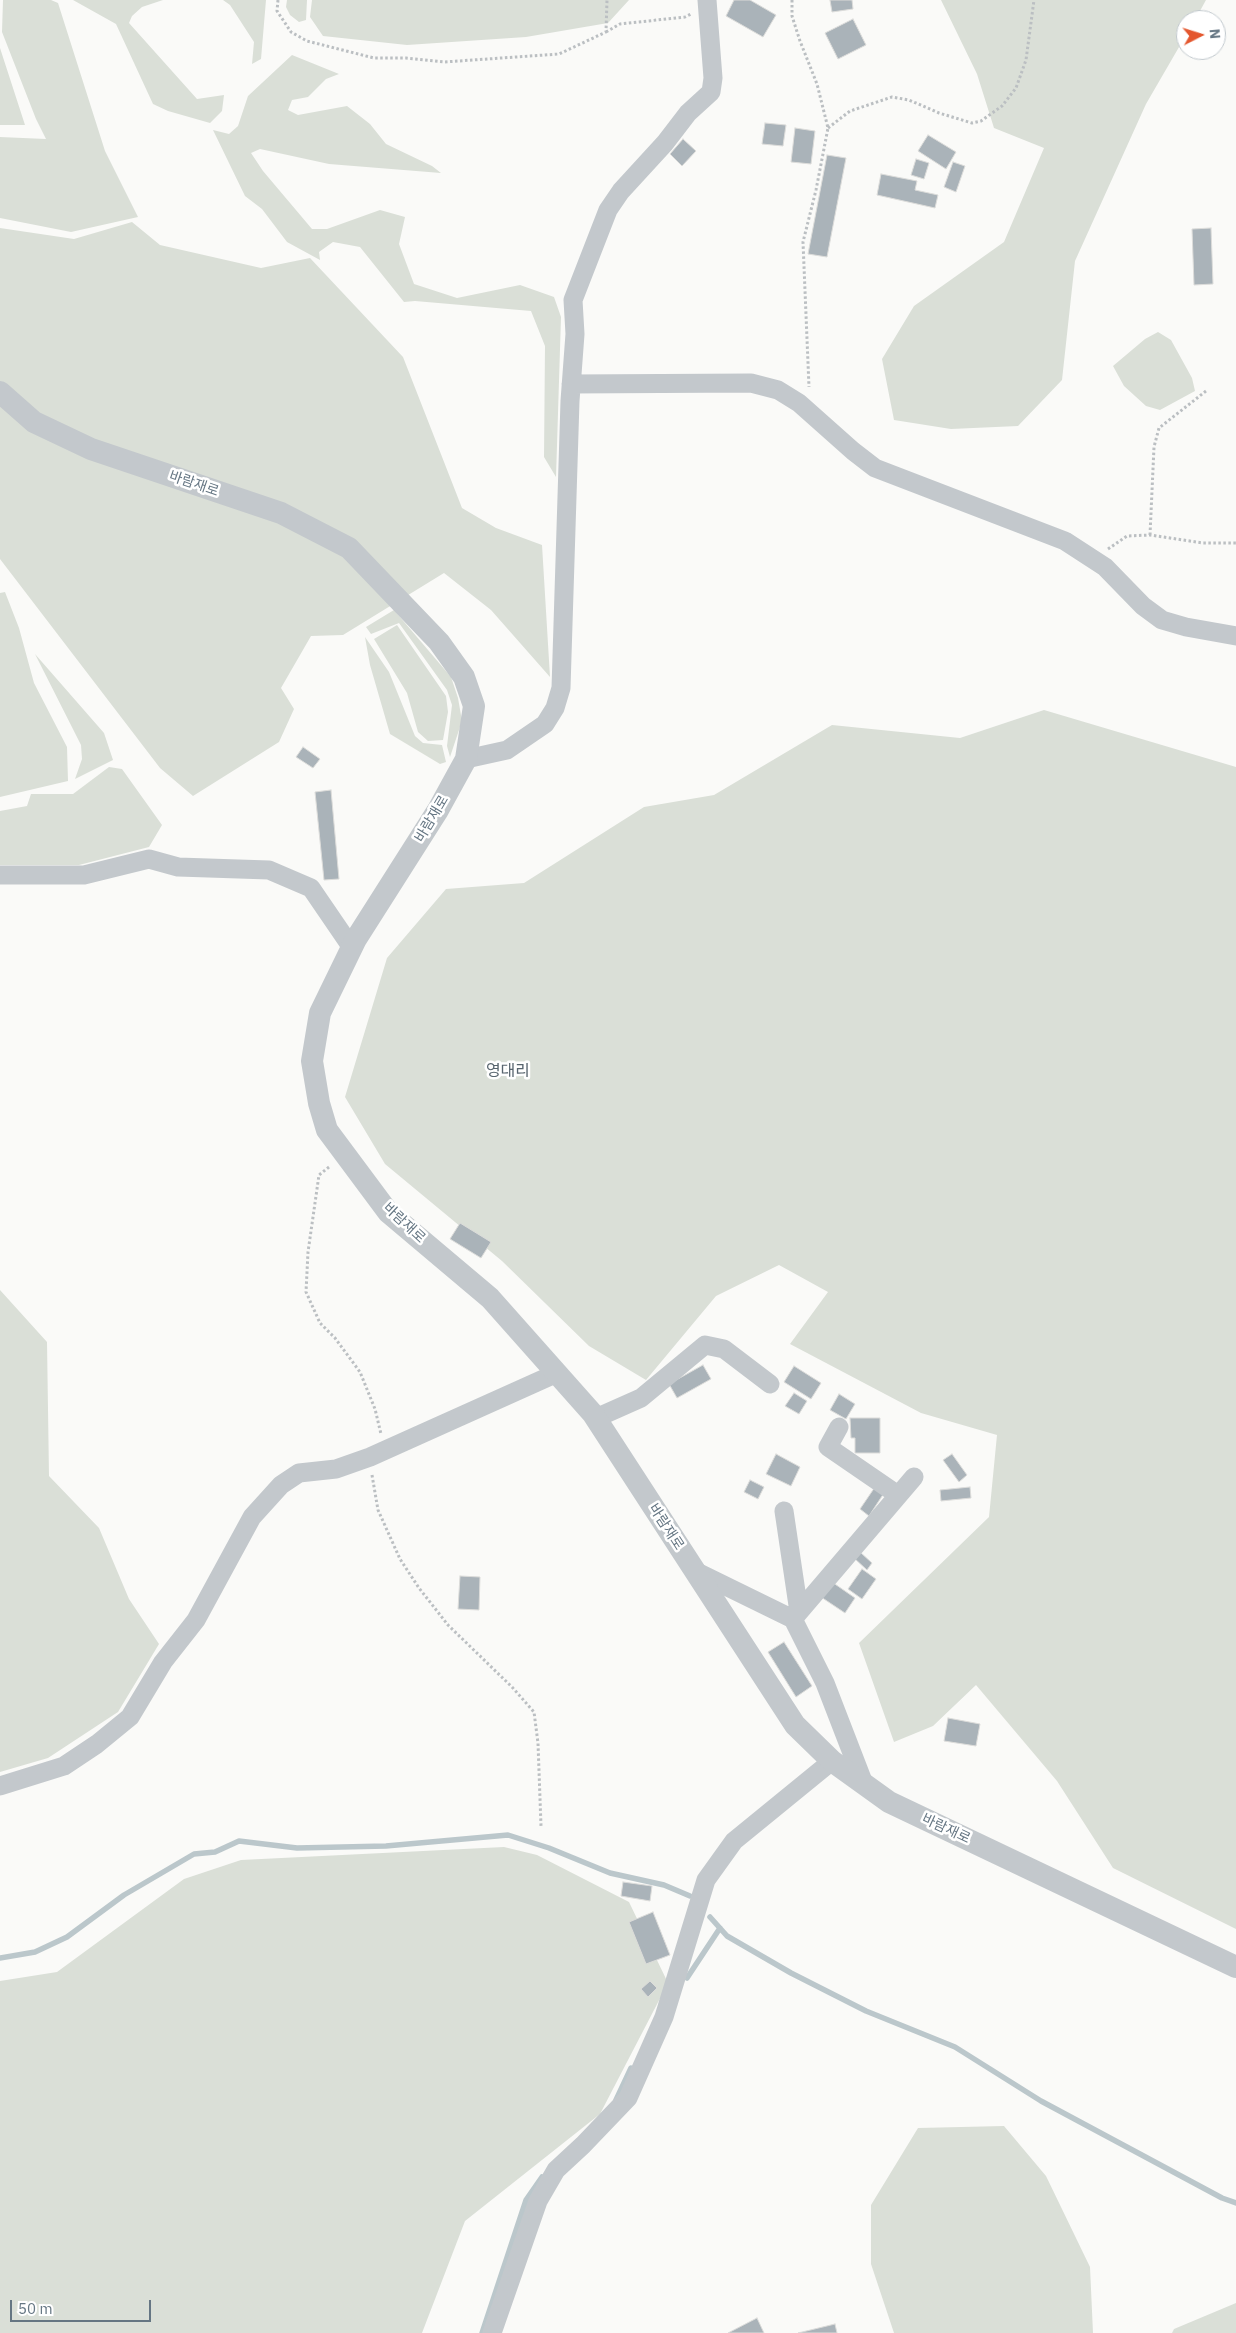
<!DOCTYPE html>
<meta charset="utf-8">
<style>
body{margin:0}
#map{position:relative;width:1236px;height:2333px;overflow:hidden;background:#fafaf8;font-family:"IBM Plex Sans",sans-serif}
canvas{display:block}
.north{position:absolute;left:1176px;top:10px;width:50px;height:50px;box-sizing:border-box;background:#fff;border:1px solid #c1c8cd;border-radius:50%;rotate:85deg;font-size:14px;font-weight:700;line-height:20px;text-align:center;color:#657683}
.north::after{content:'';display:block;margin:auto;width:18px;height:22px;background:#e4572e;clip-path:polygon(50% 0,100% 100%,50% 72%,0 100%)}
.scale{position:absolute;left:10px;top:2300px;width:141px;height:22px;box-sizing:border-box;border:2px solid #657683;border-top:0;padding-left:6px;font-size:15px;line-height:18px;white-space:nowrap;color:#657683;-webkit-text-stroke:4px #fff;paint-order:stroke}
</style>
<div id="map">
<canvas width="1236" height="2333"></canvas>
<div class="north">N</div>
<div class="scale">50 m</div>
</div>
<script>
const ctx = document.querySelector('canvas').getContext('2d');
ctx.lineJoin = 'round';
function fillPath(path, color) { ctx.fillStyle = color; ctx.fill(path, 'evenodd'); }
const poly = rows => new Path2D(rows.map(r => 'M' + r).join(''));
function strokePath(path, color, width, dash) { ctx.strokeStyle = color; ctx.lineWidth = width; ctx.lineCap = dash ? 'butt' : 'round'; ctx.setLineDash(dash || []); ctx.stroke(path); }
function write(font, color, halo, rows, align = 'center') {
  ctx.font = font + ' "IBM Plex Sans","Noto Sans KR",sans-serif'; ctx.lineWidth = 5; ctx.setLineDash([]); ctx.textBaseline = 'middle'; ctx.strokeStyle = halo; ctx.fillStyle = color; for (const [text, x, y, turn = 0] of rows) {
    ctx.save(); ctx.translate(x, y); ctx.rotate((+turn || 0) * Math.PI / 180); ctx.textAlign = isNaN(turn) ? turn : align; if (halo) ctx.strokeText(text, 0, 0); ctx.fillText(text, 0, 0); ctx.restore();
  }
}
const green = poly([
 [3,0,51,0,58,3,105,151,138,217,71,232,0,218,0,137,46,139,36,119,2,32],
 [73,0,163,0,142,7,132,16,129,23,197,99,224,95,222,111,210,123,168,111,153,104,116,24],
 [223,0,266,0,261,59,252,64,254,42,230,5],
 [287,0,307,0,306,20,299,22,290,15,286,7],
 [312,0,629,0,608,23,526,37,407,45,323,36,310,17],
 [941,0,1206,0,1195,20,1186,20,1186,35,1146,104,1075,261,1062,380,1018,426,951,429,894,420,882,359,914,306,1004,242,1044,148,994,128,977,74],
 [0,48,25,125,0,125],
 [292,55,339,74,326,79,308,97,292,100,288,110,298,115,347,106,370,124,386,144,432,166,441,173,329,164,260,149,251,153,263,171,312,229,327,229,380,210,405,217,399,244,414,284,457,298,520,285,554,297,561,317,556,477,544,457,545,346,531,311,415,301,404,302,360,247,333,242,319,252,320,260,287,242,262,209,245,196,213,130,229,134,238,126,248,96],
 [132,222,160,245,261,268,310,258,403,357,462,508,496,528,542,545,550,677,491,610,444,573,343,635,311,636,281,688,294,709,279,742,193,796,160,768,0,559,0,228,74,239],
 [1158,332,1171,340,1192,378,1195,391,1160,410,1146,406,1124,386,1113,366,1145,339],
 [5,592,19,628,34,683,67,747,68,781,0,797,0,593],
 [394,610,451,677,458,698,462,721,450,757,447,746,452,705,447,690,399,623,371,634,366,627],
 [397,625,446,696,448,712,443,740,428,741,418,732,407,693,374,639],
 [365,637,389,672,415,736,423,743,442,745,446,762,440,764,390,734,370,665],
 [35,654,104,733,113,760,75,779,82,759,81,745],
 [1044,710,1236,767,1236,1929,1113,1868,1057,1781,976,1685,933,1726,894,1742,859,1643,989,1517,997,1435,921,1413,790,1344,828,1292,779,1265,716,1296,646,1380,589,1346,502,1261,385,1164,345,1097,387,958,446,889,524,883,644,807,714,795,832,725,960,738],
 [109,767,122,769,162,825,149,847,79,865,0,865,0,811,27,806,31,794,73,794],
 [0,1290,47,1342,49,1476,99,1528,129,1599,159,1644,118,1712,48,1758,0,1772],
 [504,1847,537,1855,629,1902,668,1983,600,2114,465,2221,422,2333,0,2333,0,1981,57,1972,184,1879,241,1860],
 [1004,2126,1046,2176,1090,2267,1093,2333,894,2333,871,2264,871,2205,918,2128],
 [1236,2303,1236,2333,1172,2333,1174,2329]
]);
const stream = poly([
 [710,1917,727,1936,791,1973,866,2011,955,2047,1041,2101,1222,2198,1236,2203],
 [0,1958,35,1952,67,1937,124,1895,194,1854,215,1852,239,1841,297,1848,386,1846,508,1835,549,1848,610,1873,664,1885,690,1896],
 [687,1978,720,1928],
 [616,2100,631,2068],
 [482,2333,526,2200,542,2177]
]);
const building = poly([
 [734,0,750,0,776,15,763,37,726,16,734,0],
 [830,0,852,0,853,9,832,12,830,0],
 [853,19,866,45,838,59,825,33,853,19],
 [765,123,786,125,783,146,762,144,765,123],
 [795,128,815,131,811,164,791,162,795,128],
 [928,135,956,152,946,169,918,151,928,135],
 [683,139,696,151,682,166,670,154,683,139],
 [827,155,846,158,827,257,808,254,827,155],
 [916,159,929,163,924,179,911,175,916,159],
 [953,162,965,166,956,192,944,187,953,162],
 [881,174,917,181,915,190,938,195,935,208,877,195,881,174],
 [1211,228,1213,284,1194,285,1192,229,1211,228],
 [303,747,320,759,313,768,296,757,303,747],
 [331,790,339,879,324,880,315,792,331,790],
 [460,1223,491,1242,481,1258,450,1239,460,1223],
 [703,1365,711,1379,677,1398,669,1384,703,1365],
 [794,1366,821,1383,811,1399,784,1382,794,1366],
 [794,1393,807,1401,799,1414,785,1406,794,1393],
 [839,1394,855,1404,846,1419,830,1410,839,1394],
 [850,1418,880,1418,880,1453,855,1453,855,1438,851,1438,850,1418],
 [776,1454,800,1467,791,1486,766,1474,776,1454],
 [952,1454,967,1475,959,1482,943,1460,952,1454],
 [750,1480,764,1487,758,1499,744,1492,750,1480],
 [875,1487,884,1493,869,1516,860,1509,875,1487],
 [970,1487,971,1498,941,1501,940,1490,970,1487],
 [860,1552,872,1563,867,1570,854,1558,860,1552],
 [862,1569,876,1579,862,1599,848,1589,862,1569],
 [460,1576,480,1577,479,1610,458,1609,460,1576],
 [832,1582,855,1598,845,1613,821,1597,832,1582],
 [784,1642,812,1686,796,1697,768,1652,784,1642],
 [948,1718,980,1724,976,1746,944,1741,948,1718],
 [623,1882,652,1886,650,1901,621,1896,623,1882],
 [653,1912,670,1955,646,1964,629,1922,653,1912],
 [650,1981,657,1988,648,1997,641,1989,650,1981],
 [757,2318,764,2333,728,2333,757,2318],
 [835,2324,837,2333,798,2333,835,2324]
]);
const path = poly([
 [278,0,277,11,291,32,307,41,374,58,406,58,444,62,559,54,606,32,607,0],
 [792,0,792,16,800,41,817,84,828,128,816,190,803,242,809,387],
 [606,32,620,24,685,17,691,14],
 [828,128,850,111,892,97,909,100,939,113,972,123,981,121,1002,106,1016,88,1026,60,1034,0],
 [1150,535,1154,447,1159,428,1206,391],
 [1108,549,1127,536,1150,535,1203,543,1236,543],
 [329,1167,319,1175,308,1252,306,1292,320,1323,335,1338,360,1372,375,1409,381,1434],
 [372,1475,378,1510,400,1559,419,1588,448,1625,512,1687,534,1712,538,1743,541,1826]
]);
const minor = poly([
 [571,384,751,383,778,390,799,403,853,451,875,468,1065,541,1105,567,1143,606,1162,620,1186,627,1236,636],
 [466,759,507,750,545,724,555,708,561,688,570,401,575,334,573,300,608,210,621,191,665,143,688,113,711,92,713,78,707,0],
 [0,875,84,875,149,859,178,867,269,870,311,888,352,948],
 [596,1418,641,1398,705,1345,724,1349,770,1384],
 [839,1427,828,1447,898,1495],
 [784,1511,799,1612],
 [695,1571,793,1619,825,1683,864,1784],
 [793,1619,914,1477],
 [0,1786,64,1766,97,1744,130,1717,163,1662,196,1620,252,1517,281,1485,299,1473,336,1469,370,1457,557,1373],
 [492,2333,538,2201,556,2170,583,2145,628,2098,664,2017,706,1880,734,1841,832,1761]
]);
const tertiary = poly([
 [0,392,34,422,91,449,281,513,349,548,439,642,464,677,474,706,466,759,438,810,356,939,320,1013,312,1061,319,1103,327,1130,388,1212,490,1298,593,1414,795,1725,832,1761,889,1802,1236,1967]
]);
const streetNames = [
 ["바람재로",194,484,19],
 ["바람재로",432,819,-59],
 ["바람재로",404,1223,43],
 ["바람재로",666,1527,57],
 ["바람재로",946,1829,25]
];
const quarterNames = [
 ["영대리",508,1071]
];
fillPath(green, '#dadfd7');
strokePath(stream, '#bbc7cb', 5.5);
fillPath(building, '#aab3b9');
strokePath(building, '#dcdcda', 1);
strokePath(path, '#bbbfc2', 3, [2.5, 2.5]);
strokePath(minor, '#c3c8cc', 19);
strokePath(tertiary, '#c3c8cc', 22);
write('14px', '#657683', '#fff', streetNames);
write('16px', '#57646e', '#fff', quarterNames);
</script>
